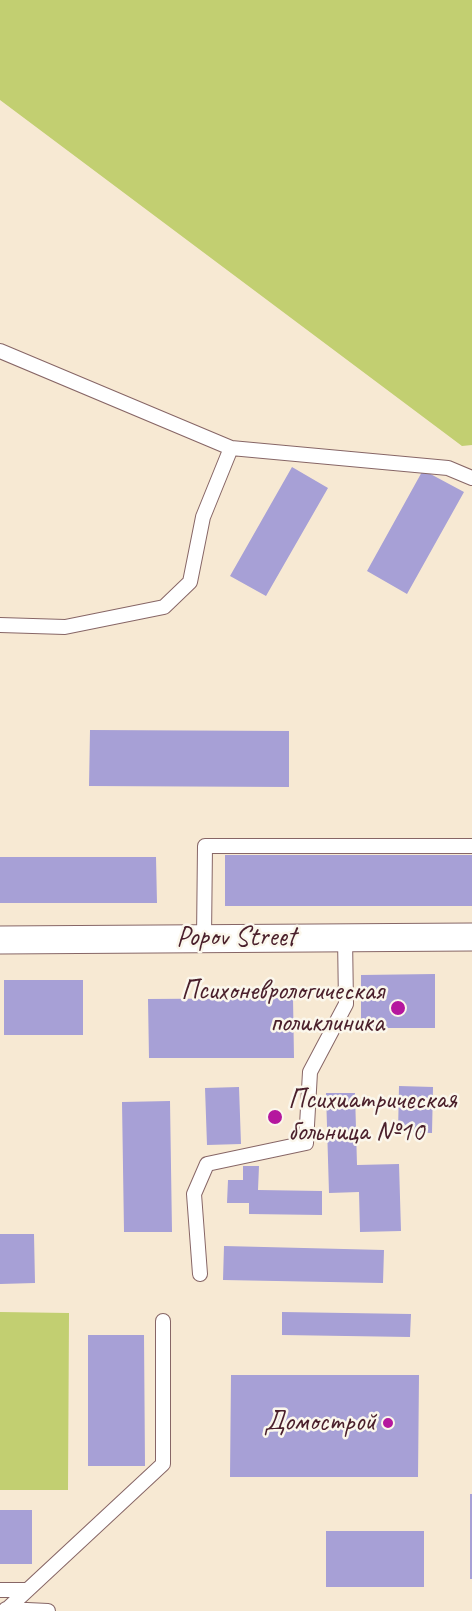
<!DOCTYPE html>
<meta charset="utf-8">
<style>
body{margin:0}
canvas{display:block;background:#f7e9d3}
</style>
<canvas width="472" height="1611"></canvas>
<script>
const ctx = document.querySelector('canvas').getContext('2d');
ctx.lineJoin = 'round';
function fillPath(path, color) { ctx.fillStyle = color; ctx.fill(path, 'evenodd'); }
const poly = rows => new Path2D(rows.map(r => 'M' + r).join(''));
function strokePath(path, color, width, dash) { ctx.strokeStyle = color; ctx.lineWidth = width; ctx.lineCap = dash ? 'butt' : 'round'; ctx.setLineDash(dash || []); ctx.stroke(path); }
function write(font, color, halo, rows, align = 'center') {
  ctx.font = font + ' Caveat,sans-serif'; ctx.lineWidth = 5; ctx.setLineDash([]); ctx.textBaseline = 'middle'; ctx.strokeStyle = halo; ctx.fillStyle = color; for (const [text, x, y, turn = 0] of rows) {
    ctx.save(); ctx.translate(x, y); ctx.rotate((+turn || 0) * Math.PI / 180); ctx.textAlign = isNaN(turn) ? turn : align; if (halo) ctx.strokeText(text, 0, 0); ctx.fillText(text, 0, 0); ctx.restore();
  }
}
const green = poly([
 [0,0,472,0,472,445,462,446,0,100],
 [0,1312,69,1313,68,1490,0,1490]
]);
const building = poly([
 [292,467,328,488,266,596,230,576],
 [423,470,464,492,407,594,367,571],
 [90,730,289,731,289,787,89,786],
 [225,855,472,855,472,906,225,906],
 [0,857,156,857,157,903,0,903],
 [435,974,435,1028,361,1028,361,975],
 [4,980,83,980,83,1035,4,1035],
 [293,998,294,1058,149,1058,148,999],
 [399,1086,433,1087,432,1133,398,1132],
 [239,1087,241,1144,207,1145,205,1088],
 [326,1093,355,1093,357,1165,399,1164,401,1231,360,1232,359,1192,329,1193],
 [170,1101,172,1232,124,1232,122,1102],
 [243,1166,259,1166,258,1190,322,1191,322,1215,249,1214,249,1203,227,1203,228,1180,243,1180],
 [0,1234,34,1234,35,1283,0,1284],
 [224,1246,384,1250,383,1283,223,1280],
 [282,1312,411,1314,410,1337,282,1335],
 [88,1335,144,1335,145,1466,88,1466],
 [231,1375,419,1375,418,1477,230,1477],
 [470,1494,472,1494,472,1579,470,1579],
 [0,1510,32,1510,32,1564,0,1564],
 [326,1531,424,1531,424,1587,326,1587]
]);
const service = poly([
 [0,351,231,448,448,468,472,478],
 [0,625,65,627,164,607,190,582,203,517,231,448],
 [204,938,205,846,472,846],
 [200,1274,194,1194,207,1164,306,1143,310,1072,346,1004,345,937],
 [0,1590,27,1590],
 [6,1609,48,1611],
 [5,1611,163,1464,163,1321]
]);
const minor = poly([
 [0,940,472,937]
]);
const markers = [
 [398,1008,8,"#b5179e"],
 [275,1117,8,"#b5179e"],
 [388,1423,6,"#b5179e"]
];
const streetNames = [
 ["Popov Street",236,938]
];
const poiNames = [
 ["Психоневрологическая",384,992],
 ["поликлиника",384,1024],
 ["Психиатрическая",288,1101,"left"],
 ["больница №10",288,1133,"left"],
 ["Домострой",376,1423]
];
fillPath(green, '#c2cf71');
fillPath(building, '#a7a0d6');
strokePath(service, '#876666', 16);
strokePath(minor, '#876666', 29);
strokePath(service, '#fff', 14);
strokePath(minor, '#fff', 27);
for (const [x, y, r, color] of markers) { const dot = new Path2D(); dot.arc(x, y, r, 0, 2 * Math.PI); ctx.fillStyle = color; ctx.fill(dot); strokePath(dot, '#fbf7ec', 2); }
write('28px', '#4a1f2b', '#fbf7ec', streetNames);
write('28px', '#4a1f2b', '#fbf7ec', poiNames, 'right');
</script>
